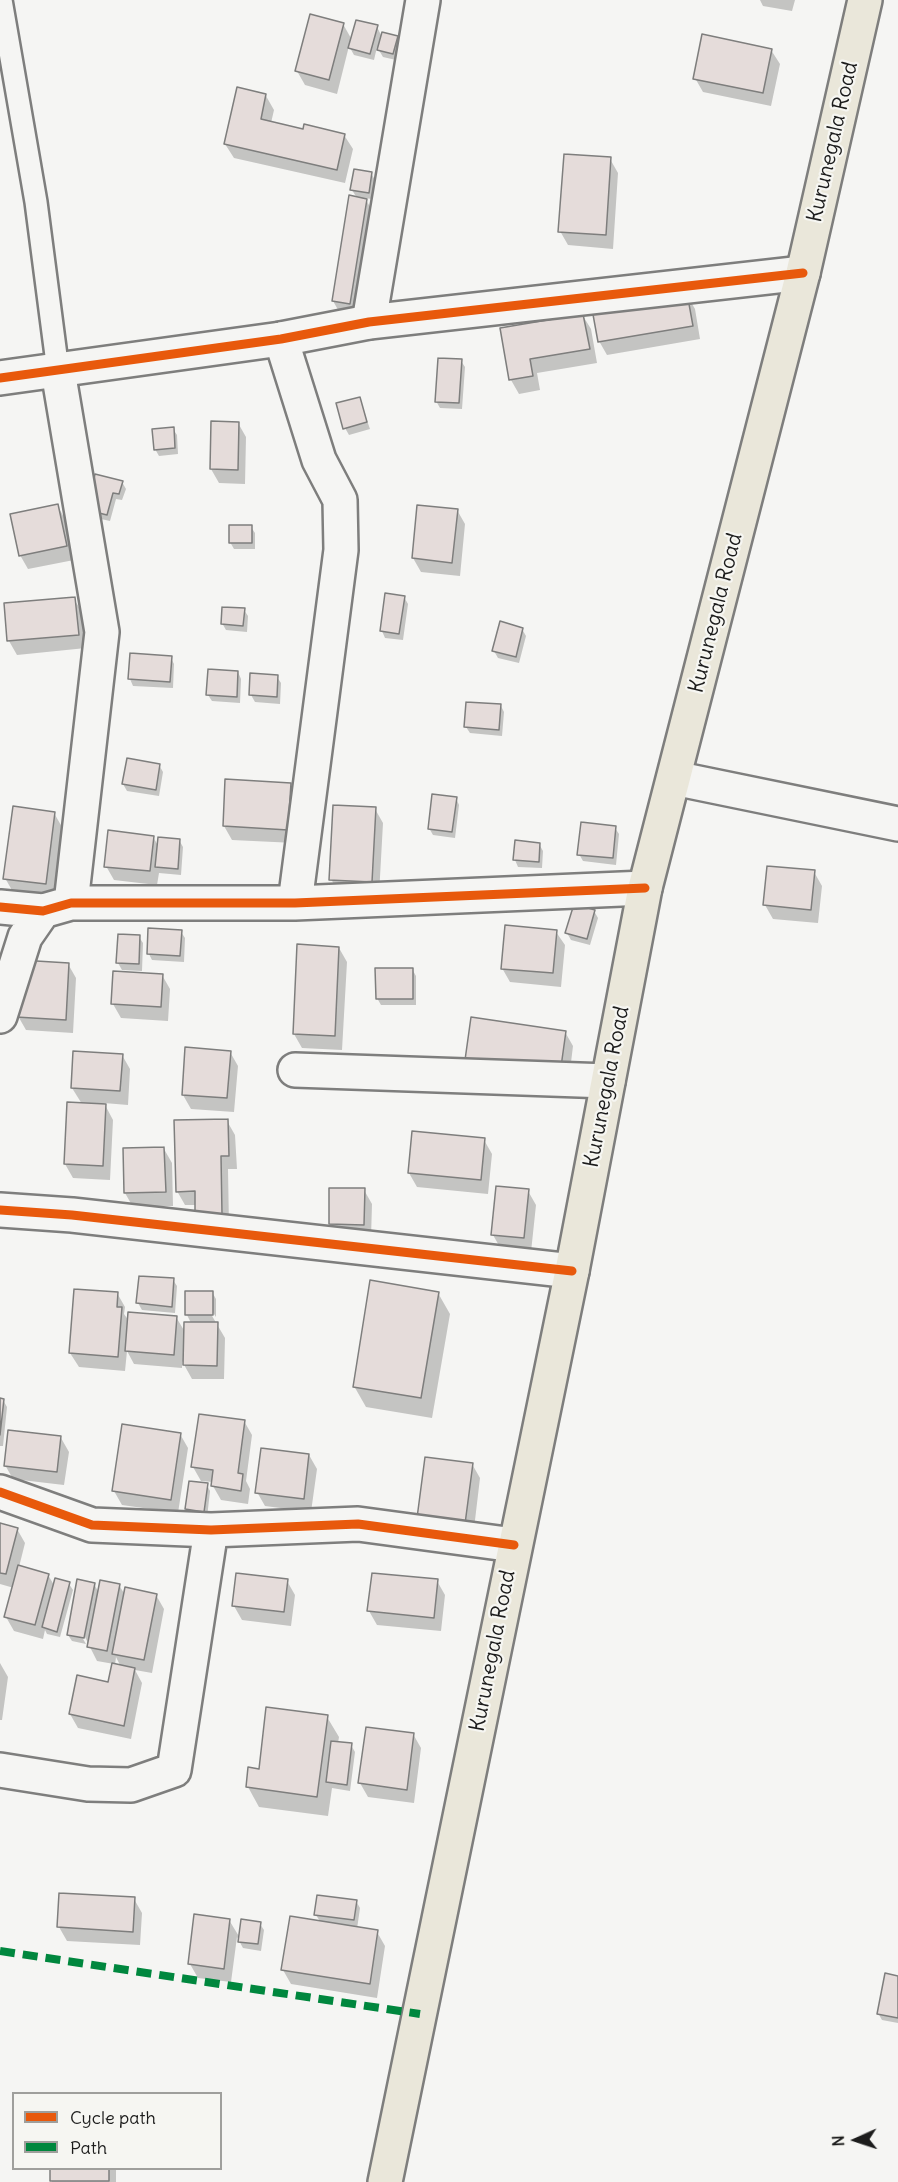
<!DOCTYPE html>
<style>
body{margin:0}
#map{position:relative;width:898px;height:2182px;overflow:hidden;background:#f5f5f3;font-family:Delius,sans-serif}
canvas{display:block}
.legend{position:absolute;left:12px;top:2092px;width:210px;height:78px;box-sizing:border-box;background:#f6f6f2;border:2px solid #9f9f9c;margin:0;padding:8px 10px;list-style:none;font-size:18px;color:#1c1c1c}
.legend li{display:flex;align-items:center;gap:12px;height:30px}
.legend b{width:30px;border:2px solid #9f9f9c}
.north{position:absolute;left:826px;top:2110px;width:60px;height:60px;-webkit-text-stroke:4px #f6f6f2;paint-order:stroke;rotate:267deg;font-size:16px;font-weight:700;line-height:24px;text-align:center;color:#1c1c1c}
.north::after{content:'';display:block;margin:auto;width:21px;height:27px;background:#1c1c1c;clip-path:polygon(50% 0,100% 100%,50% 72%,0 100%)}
</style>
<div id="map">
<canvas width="898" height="2182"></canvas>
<ul class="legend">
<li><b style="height:8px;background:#e8590c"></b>Cycle path</li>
<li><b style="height:8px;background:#00873e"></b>Path</li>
</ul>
<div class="north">N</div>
</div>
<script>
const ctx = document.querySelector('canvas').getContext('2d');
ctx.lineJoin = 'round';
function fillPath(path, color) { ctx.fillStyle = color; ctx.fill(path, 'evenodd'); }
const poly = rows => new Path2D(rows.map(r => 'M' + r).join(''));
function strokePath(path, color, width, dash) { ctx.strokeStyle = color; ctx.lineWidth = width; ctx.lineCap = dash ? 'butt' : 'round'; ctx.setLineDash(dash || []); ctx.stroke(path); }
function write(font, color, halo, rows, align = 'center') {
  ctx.font = font + ' Delius,sans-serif'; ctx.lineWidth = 4.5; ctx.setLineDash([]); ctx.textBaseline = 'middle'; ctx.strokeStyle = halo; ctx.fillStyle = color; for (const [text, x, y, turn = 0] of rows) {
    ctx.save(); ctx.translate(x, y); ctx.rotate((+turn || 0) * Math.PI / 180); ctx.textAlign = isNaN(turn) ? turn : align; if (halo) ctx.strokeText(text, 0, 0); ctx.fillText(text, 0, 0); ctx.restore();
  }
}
const shadow = poly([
 [760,0,795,0,792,11,763,6],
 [343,24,352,40,377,27,382,37,397,37,401,44,396,60,383,57,377,47,374,60,354,55,349,46,337,94,305,85,297,71],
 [771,50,780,64,771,106,703,92,695,78],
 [266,96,274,110,271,123,305,131,344,135,353,149,345,183,234,158,225,144],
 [610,159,618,173,613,249,568,245,560,231],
 [371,173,375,180,372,199,365,198,374,214,357,317,341,315,333,301,357,198,352,190],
 [687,295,695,309,700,339,607,355,599,341],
 [583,316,591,329,597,363,537,373,540,390,519,394,511,380,502,329],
 [461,361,465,367,462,409,440,408,436,401],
 [359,398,370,429,349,435,345,428],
 [238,423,246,437,245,484,219,483,211,469],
 [173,429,177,435,178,454,159,456,155,449],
 [122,482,126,489,122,500,116,499,110,521,92,517],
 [57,505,65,519,74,560,28,569,20,555],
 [457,510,465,524,460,576,421,572,413,558],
 [251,527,255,533,255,549,234,549,230,542],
 [404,597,408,604,403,640,385,638,382,631],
 [74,599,82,612,86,648,17,655,9,641],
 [244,610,248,616,247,632,226,630,222,623],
 [522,629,526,636,519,663,498,658,494,651],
 [171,658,174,664,173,688,133,686,130,679],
 [238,672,241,679,240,703,212,701,208,695],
 [277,677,281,683,280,704,255,702,251,695],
 [501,706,504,712,502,736,470,733,466,727],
 [159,765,163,772,159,796,127,791,123,784],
 [227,781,290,784,298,798,295,843,232,840,224,826],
 [456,798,459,805,455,838,433,835,429,828],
 [375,809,383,823,379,895,339,893,331,879],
 [54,813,62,827,53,897,13,892,5,878],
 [615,828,619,834,616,865,583,861,579,854],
 [153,837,159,847,179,840,183,847,181,875,159,873,157,885,114,880,106,866],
 [539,844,543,851,542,868,518,867,515,860],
 [814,872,822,886,818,923,773,919,765,905],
 [594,911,598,918,590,945,571,940,567,933],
 [181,932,185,938,184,962,152,960,149,954],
 [556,932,565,945,561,987,510,982,502,968],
 [139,937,143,943,142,971,122,970,118,963],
 [339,948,347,962,342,1050,302,1048,294,1034],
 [68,964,76,978,73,1033,26,1030,18,1016],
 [412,969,416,976,416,1005,381,1005,377,998],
 [162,975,170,989,168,1021,121,1018,113,1004],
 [565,1032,573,1046,568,1087,475,1074],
 [230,1052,238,1066,234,1112,191,1109,183,1095],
 [122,1055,130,1069,128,1105,104,1103,113,1120,110,1180,73,1178,65,1164,82,1104,72,1088],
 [227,1121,235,1135,237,1169,228,1169,229,1227,196,1205,185,1205,177,1191],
 [484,1140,492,1154,488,1194,417,1187,409,1173],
 [164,1149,172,1163,173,1206,133,1207,125,1193,124,1150],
 [330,1189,364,1190,372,1204,371,1238,338,1238,330,1224],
 [528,1191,536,1205,531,1252,501,1249,493,1235],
 [173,1280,177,1286,175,1313,142,1310,138,1303],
 [212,1292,216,1299,216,1317,210,1308,208,1309,225,1338,224,1379,192,1379,182,1361,182,1368,134,1364,127,1351,125,1371,79,1367,70,1353,117,1293,125,1307,124,1314,129,1321,176,1317,185,1332,191,1323,187,1315],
 [438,1293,450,1314,432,1418,366,1407,354,1386],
 [0,1400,3,1400,7,1407,3,1446,0,1446],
 [244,1421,252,1435,246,1481,250,1489,248,1504,221,1500,213,1486,213,1482,201,1481,193,1467],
 [180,1434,188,1448,178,1513,122,1505,114,1491],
 [61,1438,69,1452,64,1485,13,1479,5,1465],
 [309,1455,317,1469,311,1512,265,1506,257,1492],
 [472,1464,480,1478,473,1537,427,1532],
 [207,1485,210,1491,207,1518,191,1516,187,1509],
 [0,1525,17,1529,25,1543,19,1567,48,1575,54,1585,69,1584,73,1590,60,1637,47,1634,45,1630,43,1639,14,1631,6,1617,14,1588,0,1584],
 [287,1581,295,1595,291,1626,242,1620,234,1606],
 [437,1581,445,1595,441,1631,377,1625,369,1611],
 [94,1584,99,1593,119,1585,125,1595,156,1595,164,1609,152,1673,135,1670,142,1683,131,1739,78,1728,70,1714,109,1684,114,1664,97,1661,82,1631,79,1632,86,1644,72,1641,68,1635],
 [116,1657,121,1667,115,1665],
 [0,1663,8,1677,2,1720,0,1720],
 [327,1717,339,1737,338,1743,351,1745,355,1752,350,1791,332,1788,328,1816,259,1807,248,1787,260,1770],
 [413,1734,421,1748,414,1803,368,1797,360,1783],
 [134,1899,142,1913,140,1945,67,1941,59,1927],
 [356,1901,360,1908,357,1929,377,1932,385,1946,377,1998,291,1984,283,1970,321,1923,316,1915],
 [229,1920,240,1938,260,1924,264,1930,261,1951,243,1948,237,1937,231,1982,198,1978,190,1964],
 [898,1977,898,2023,882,2020,878,2013],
 [51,2168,116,2168,116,2182,52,2182]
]);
const building = poly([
 [310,14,344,23,329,80,295,71,310,14],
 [356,20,378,25,370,54,348,48,356,20],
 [382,32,398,36,393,54,377,50,382,32],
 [702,34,772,49,763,93,693,79,702,34],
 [237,87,266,94,261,119,303,129,304,124,345,134,337,170,224,144,237,87],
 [564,154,611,157,606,235,558,232,564,154],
 [354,169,372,172,369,193,350,190,354,169],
 [349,195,367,199,350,304,332,301,349,195],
 [687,293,693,326,598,342,592,309,687,293],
 [583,314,590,349,530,359,533,376,509,380,500,328,583,314],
 [438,358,462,359,459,403,435,402,438,358],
 [360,397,367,422,343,429,336,403,360,397],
 [211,421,239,422,238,470,210,469,211,421],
 [174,427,175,448,154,450,152,429,174,427],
 [95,474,123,481,119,494,113,493,107,515,87,510,95,474],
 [58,504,67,546,19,556,10,514,58,504],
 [417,505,458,509,452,563,412,558,417,505],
 [229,525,252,525,252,543,229,543,229,525],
 [385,593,405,596,399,634,380,631,385,593],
 [75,597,79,635,7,641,4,603,75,597],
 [222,607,245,608,243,626,221,624,222,607],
 [500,621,523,628,516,657,492,651,500,621],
 [130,653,172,656,170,682,128,679,130,653],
 [208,669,238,671,237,697,206,695,208,669],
 [250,673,278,675,277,697,249,695,250,673],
 [466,702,501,704,499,730,464,727,466,702],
 [127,758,160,764,156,790,122,784,127,758],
 [225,779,291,783,288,830,223,826,225,779],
 [432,794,457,797,452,832,428,829,432,794],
 [333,805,376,807,372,882,329,880,333,805],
 [13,806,55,812,46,884,3,879,13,806],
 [581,822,616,826,613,858,577,855,581,822],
 [108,830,154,836,150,871,104,867,108,830],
 [158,837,180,839,178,869,155,867,158,837],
 [515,840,540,843,539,862,513,860,515,840],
 [767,866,815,870,811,910,763,905,767,866],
 [574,904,595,910,587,939,565,933,574,904],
 [505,925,557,930,553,973,501,969,505,925],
 [148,928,182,930,180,956,147,954,148,928],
 [118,934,140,935,139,964,116,963,118,934],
 [297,944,339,947,335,1036,293,1034,297,944],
 [20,960,69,963,66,1020,16,1017,20,960],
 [375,968,413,968,413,999,376,999,375,968],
 [113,971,163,974,161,1007,111,1004,113,971],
 [471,1017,566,1031,560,1074,465,1060,471,1017],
 [185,1047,231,1051,227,1098,182,1095,185,1047],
 [73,1051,123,1054,120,1091,71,1088,73,1051],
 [67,1102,106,1104,103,1166,64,1164,67,1102],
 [228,1119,229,1156,221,1156,222,1214,195,1215,195,1191,176,1192,174,1120,228,1119],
 [412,1131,485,1138,481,1180,408,1173,412,1131],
 [164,1147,166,1192,124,1193,123,1148,164,1147],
 [496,1186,529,1189,524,1238,491,1235,496,1186],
 [329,1188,365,1188,364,1225,329,1224,329,1188],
 [139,1276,174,1278,172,1307,136,1303,139,1276],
 [370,1280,439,1292,421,1398,353,1387,370,1280],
 [74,1289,118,1292,117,1307,122,1307,118,1357,69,1353,74,1289],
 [185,1291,213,1291,213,1315,185,1315,185,1291],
 [128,1312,177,1316,174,1355,125,1351,128,1312],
 [184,1322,218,1322,217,1366,183,1365,184,1322],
 [0,1398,4,1399,0,1435,0,1398],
 [199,1414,245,1420,238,1473,243,1474,241,1491,211,1486,213,1470,191,1467,199,1414],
 [122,1424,181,1433,171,1500,112,1491,122,1424],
 [8,1430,61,1436,57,1472,4,1466,8,1430],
 [261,1448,309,1454,304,1499,255,1493,261,1448],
 [425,1457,473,1463,465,1524,417,1518,425,1457],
 [189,1481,208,1483,204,1512,185,1509,189,1481],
 [0,1523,18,1528,6,1574,0,1573,0,1523],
 [18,1565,49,1574,35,1625,4,1617,18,1565],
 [236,1573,288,1579,284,1612,232,1606,236,1573],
 [372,1573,438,1579,434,1618,367,1611,372,1573],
 [55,1578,70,1582,57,1632,42,1627,55,1578],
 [77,1579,95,1583,84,1638,67,1635,77,1579],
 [100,1580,120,1584,107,1651,87,1647,100,1580],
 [125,1587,157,1594,144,1660,112,1654,125,1587],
 [112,1663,135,1668,124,1726,69,1714,77,1675,108,1682,112,1663],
 [266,1707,328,1715,317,1797,246,1787,248,1767,259,1769,266,1707],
 [366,1727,414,1733,407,1790,358,1783,366,1727],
 [331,1741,352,1743,347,1785,326,1782,331,1741],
 [59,1893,135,1897,133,1932,57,1927,59,1893],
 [317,1895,357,1900,354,1920,314,1915,317,1895],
 [194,1914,230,1919,224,1969,188,1964,194,1914],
 [290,1916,378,1930,370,1984,281,1970,290,1916],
 [241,1919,261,1922,258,1944,238,1942,241,1919],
 [885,1973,898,1976,898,2018,877,2014,885,1973],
 [50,2168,109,2168,109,2181,50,2181,50,2168]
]);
const service = poly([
 [1,0,36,202,58,371]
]);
const minor = poly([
 [369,322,423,0],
 [281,339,319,460,340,500,341,550,295,903],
 [58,371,102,632,71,903],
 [674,778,898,824],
 [0,907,43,911,71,903,295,903,645,888],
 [0,1016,25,937,43,911],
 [295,1070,608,1081],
 [0,1210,72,1215,572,1271],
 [0,1492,92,1525,211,1530,358,1524,514,1545],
 [0,1770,88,1784,131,1785,174,1770,211,1530]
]);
const tertiary = poly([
 [0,378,281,339,369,322,803,273]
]);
const trunk = poly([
 [385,2182,572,1271,645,888,803,273,865,0]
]);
const quiet = poly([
 [0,1951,420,2014]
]);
const cycleway = poly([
 [0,378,281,339,369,322,803,273],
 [0,907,43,911,71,903,295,903,645,888],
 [0,1210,72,1215,572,1271],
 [0,1492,92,1525,211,1530,358,1524,514,1545]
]);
const streetNames = [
 ["Kurunegala Road",833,142,-77],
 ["Kurunegala Road",716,613,-76],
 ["Kurunegala Road",607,1087,-79],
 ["Kurunegala Road",493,1651,-79]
];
fillPath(shadow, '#0003');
fillPath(building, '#e5dcda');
strokePath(building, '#7e7e7d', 1.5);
strokePath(service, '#7e7e7d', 26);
strokePath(minor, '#7e7e7d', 38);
strokePath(tertiary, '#7e7e7d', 38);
strokePath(trunk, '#7e7e7d', 38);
strokePath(service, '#f5f5f3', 21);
strokePath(minor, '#f5f5f3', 33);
strokePath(tertiary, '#f5f5f3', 33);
strokePath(trunk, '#eae7da', 33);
strokePath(quiet, '#00873e', 8, [15, 8]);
strokePath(cycleway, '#e8590c', 9);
write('21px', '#1c1c1c', '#f6f6f2', streetNames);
</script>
